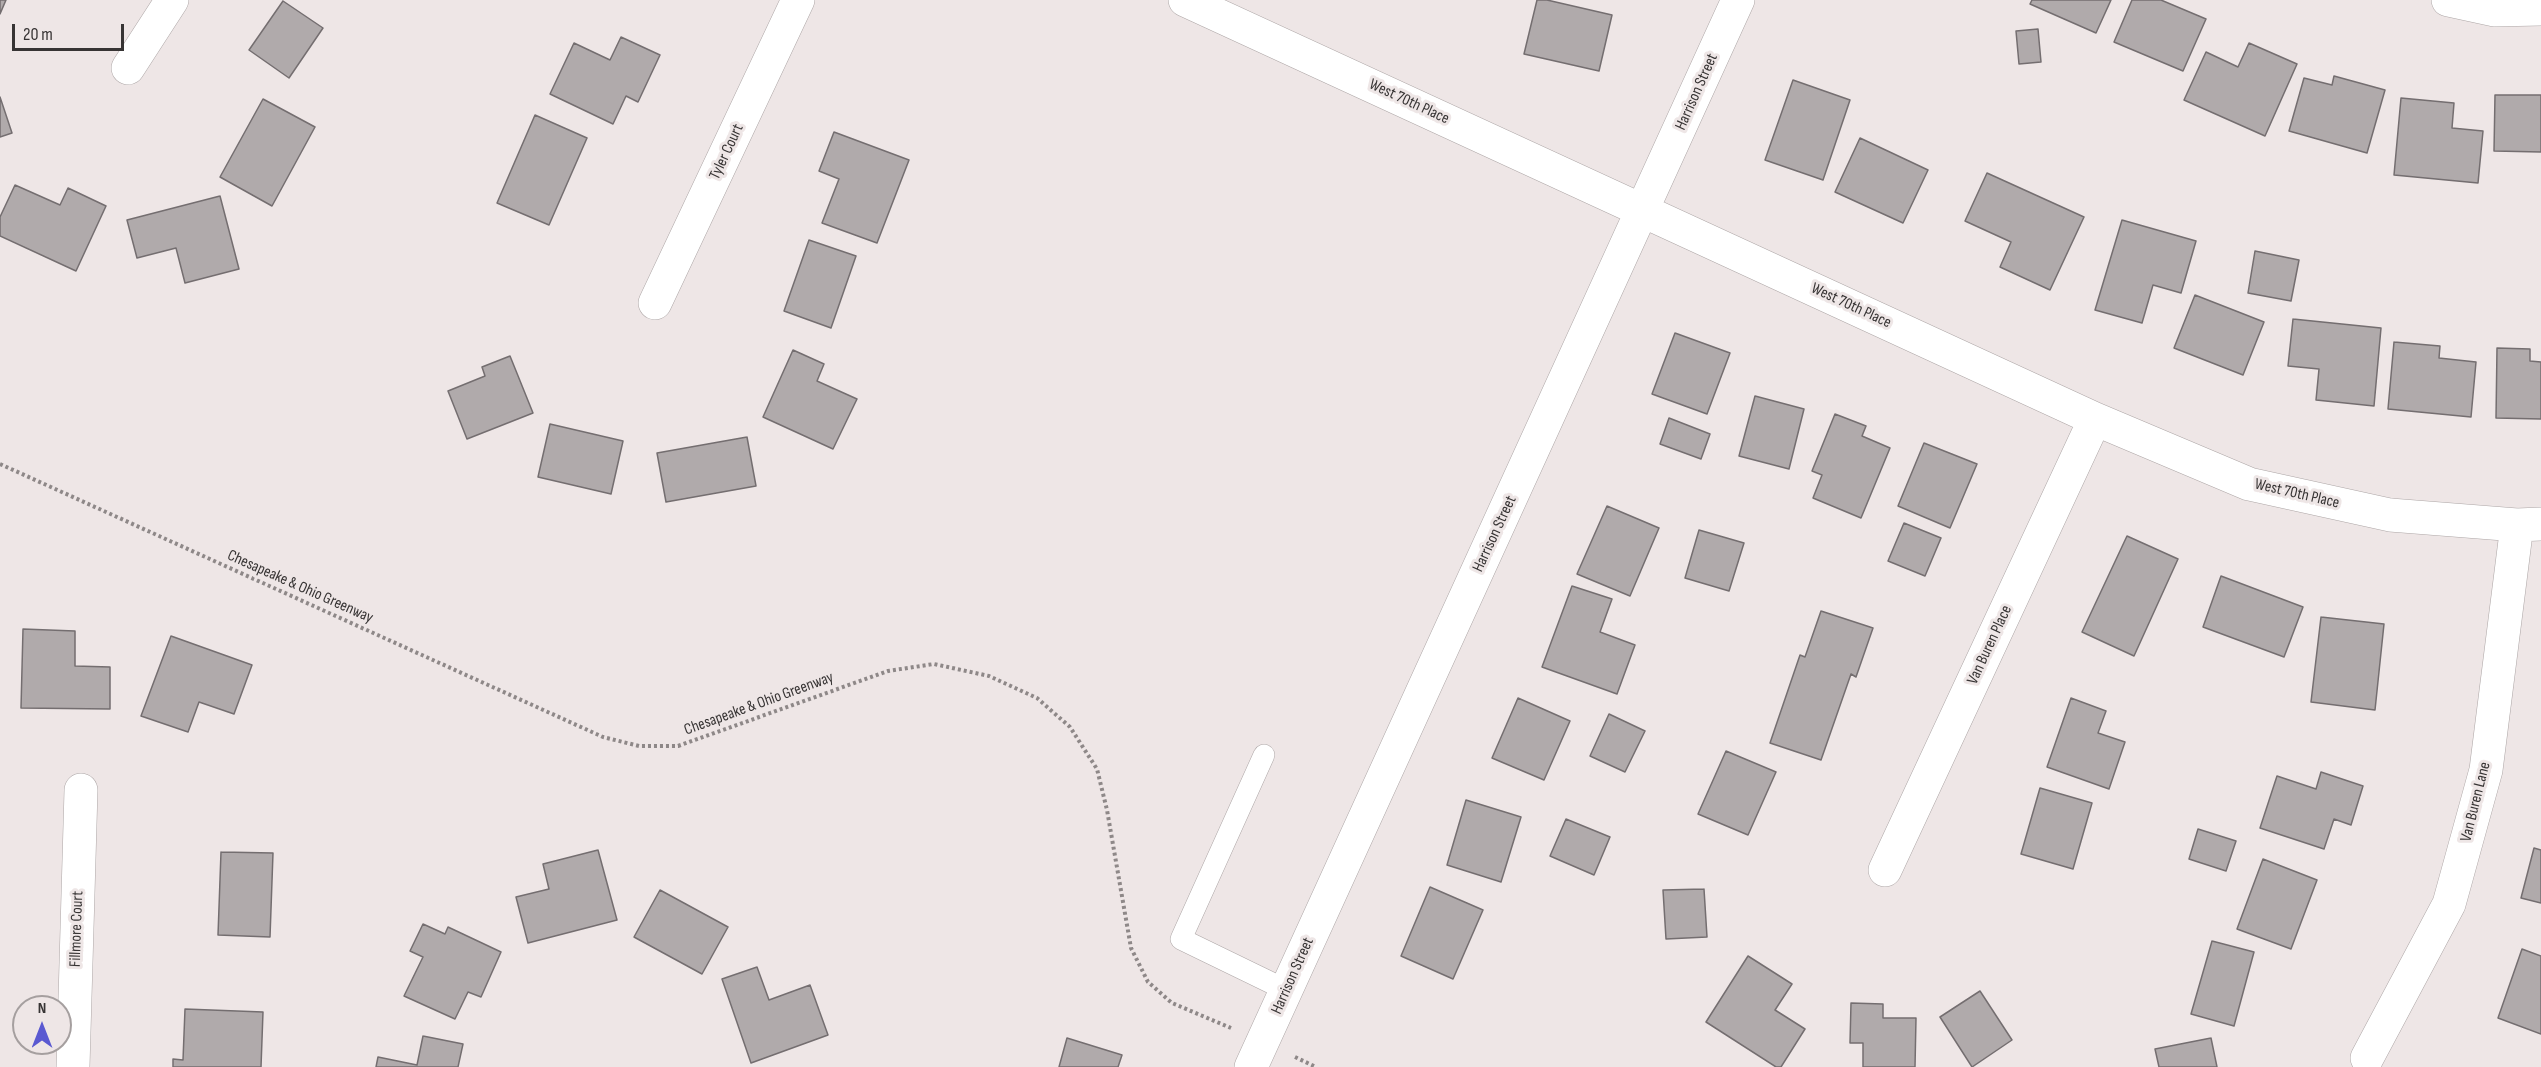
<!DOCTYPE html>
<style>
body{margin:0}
#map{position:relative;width:2541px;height:1067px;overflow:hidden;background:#eee6e6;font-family:"Sofia Sans Condensed",sans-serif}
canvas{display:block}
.north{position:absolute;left:12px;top:995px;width:60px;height:60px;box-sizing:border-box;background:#eee6e6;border:2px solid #a59f9f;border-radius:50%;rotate:0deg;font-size:16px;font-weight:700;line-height:24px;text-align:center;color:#373434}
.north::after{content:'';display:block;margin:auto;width:21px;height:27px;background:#5a59d1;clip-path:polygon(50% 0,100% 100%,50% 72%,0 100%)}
.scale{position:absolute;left:12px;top:24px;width:112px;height:27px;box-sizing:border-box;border:3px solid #373434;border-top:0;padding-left:8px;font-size:18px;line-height:21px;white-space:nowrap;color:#373434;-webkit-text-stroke:4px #eee6e6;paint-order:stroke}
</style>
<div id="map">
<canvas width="2541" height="1067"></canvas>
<div class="north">N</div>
<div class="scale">20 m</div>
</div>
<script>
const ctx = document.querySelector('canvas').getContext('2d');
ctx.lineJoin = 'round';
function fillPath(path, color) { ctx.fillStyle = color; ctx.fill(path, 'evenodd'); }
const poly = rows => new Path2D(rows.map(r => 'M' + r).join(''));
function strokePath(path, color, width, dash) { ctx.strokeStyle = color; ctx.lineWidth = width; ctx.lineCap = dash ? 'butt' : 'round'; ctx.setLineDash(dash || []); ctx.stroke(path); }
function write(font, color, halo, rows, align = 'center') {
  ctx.font = font + ' "Sofia Sans Condensed",sans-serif'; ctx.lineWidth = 6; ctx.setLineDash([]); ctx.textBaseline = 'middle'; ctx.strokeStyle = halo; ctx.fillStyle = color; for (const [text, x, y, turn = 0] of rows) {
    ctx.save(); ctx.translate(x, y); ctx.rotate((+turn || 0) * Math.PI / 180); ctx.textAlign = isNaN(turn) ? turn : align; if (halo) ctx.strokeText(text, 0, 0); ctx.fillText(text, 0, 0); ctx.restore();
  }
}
const building = poly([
 [0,0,6,0,0,14,0,0],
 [1537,0,1547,0,1612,15,1599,71,1524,54,1537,0],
 [2032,0,2111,0,2096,33,2030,4,2032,0],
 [2132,0,2161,0,2206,19,2183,71,2114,42,2132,0],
 [283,1,323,28,289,78,249,50,283,1],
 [2038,29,2041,62,2019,64,2016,31,2038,29],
 [621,37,660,55,638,102,626,96,613,124,550,94,574,43,610,60,621,37],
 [2249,43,2297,64,2265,136,2184,100,2206,52,2238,67,2249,43],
 [2334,76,2385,90,2367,153,2289,131,2304,78,2332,85,2334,76],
 [1793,80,1850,100,1823,180,1765,160,1793,80],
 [2495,95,2541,95,2541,152,2494,151,2495,95],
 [0,97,12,133,0,137,0,97],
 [2401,98,2454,103,2452,128,2483,131,2478,183,2394,175,2401,98],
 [263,99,315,127,272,206,220,177,263,99],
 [535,115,587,138,549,225,497,203,535,115],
 [834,132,909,160,877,243,822,223,839,179,819,171,834,132],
 [1860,138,1928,170,1903,223,1835,192,1860,138],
 [1987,173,2084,217,2050,290,2000,267,2011,242,1965,221,1987,173],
 [15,185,60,205,68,188,106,206,76,271,0,236,0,217,15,185],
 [220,196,239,269,185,283,176,248,137,258,127,220,220,196],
 [2122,220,2196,241,2181,293,2153,285,2142,323,2095,310,2122,220],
 [809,240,856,256,831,328,784,311,809,240],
 [2255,251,2299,260,2291,301,2248,293,2255,251],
 [2195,295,2264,322,2243,375,2174,348,2195,295],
 [2293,319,2381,328,2374,406,2316,400,2319,369,2288,366,2293,319],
 [1675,333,1730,353,1707,414,1652,394,1675,333],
 [2394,342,2440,346,2439,358,2476,362,2471,417,2388,409,2394,342],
 [2497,348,2530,349,2530,361,2541,362,2541,419,2496,418,2497,348],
 [793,350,824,364,817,381,857,399,833,449,763,417,793,350],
 [510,356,533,413,467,439,448,391,485,376,482,367,510,356],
 [1755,396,1804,409,1789,469,1739,456,1755,396],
 [1835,414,1866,426,1862,436,1890,448,1861,518,1813,498,1822,475,1812,471,1835,414],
 [1669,418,1710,434,1701,459,1660,444,1669,418],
 [550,424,623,441,611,494,538,477,550,424],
 [747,437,756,486,666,502,657,453,747,437],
 [1924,443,1977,464,1950,528,1898,506,1924,443],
 [1607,506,1659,528,1630,596,1577,574,1607,506],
 [1904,523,1941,538,1925,576,1888,561,1904,523],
 [1699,530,1744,543,1729,591,1685,578,1699,530],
 [2127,536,2178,559,2134,656,2082,632,2127,536],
 [2221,576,2303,607,2284,657,2203,627,2221,576],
 [1572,586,1612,599,1600,632,1635,645,1617,694,1542,667,1572,586],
 [1821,611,1873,628,1856,677,1851,674,1821,760,1770,743,1800,655,1805,657,1821,611],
 [2321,617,2384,624,2375,710,2311,702,2321,617],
 [23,629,75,631,75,666,110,667,110,709,21,708,23,629],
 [171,636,252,665,234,714,199,702,188,732,141,716,171,636],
 [1518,698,1570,721,1544,780,1492,758,1518,698],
 [2071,698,2106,711,2098,733,2125,742,2109,789,2047,767,2071,698],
 [1609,714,1645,731,1625,772,1590,756,1609,714],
 [1726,751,1776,772,1748,835,1698,814,1726,751],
 [2321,772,2363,786,2351,825,2334,819,2324,849,2260,828,2277,776,2316,789,2321,772],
 [2040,788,2092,803,2073,869,2021,854,2040,788],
 [1466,800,1521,817,1501,882,1447,865,1466,800],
 [1566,819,1610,837,1594,875,1550,856,1566,819],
 [2198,829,2236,841,2226,871,2189,859,2198,829],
 [2534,848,2541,850,2541,903,2521,898,2534,848],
 [598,850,617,920,528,943,516,897,549,889,543,864,598,850],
 [221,852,273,853,270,937,218,935,221,852],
 [2263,859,2317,880,2291,949,2237,929,2263,859],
 [1430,887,1483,910,1453,979,1401,956,1430,887],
 [1704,889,1707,937,1666,939,1663,890,1704,889],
 [660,890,728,927,702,974,634,937,660,890],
 [423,924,445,934,448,927,501,952,481,997,468,992,455,1019,404,996,423,957,410,951,423,924],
 [2212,941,2254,952,2234,1026,2191,1014,2212,941],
 [2522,949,2541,956,2541,1034,2498,1018,2522,949],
 [1748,956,1792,984,1775,1010,1805,1029,1781,1067,1776,1067,1706,1022,1748,956],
 [757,967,769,1000,810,985,828,1035,751,1063,722,979,757,967],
 [1980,991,2012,1040,1972,1067,1940,1017,1980,991],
 [1851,1003,1883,1004,1883,1018,1916,1018,1915,1067,1863,1067,1863,1043,1850,1043,1851,1003],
 [185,1009,263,1012,261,1067,173,1067,173,1059,183,1060,185,1009],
 [423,1036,463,1044,458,1067,376,1067,378,1057,417,1065,423,1036],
 [1067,1038,1122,1055,1118,1067,1059,1067,1067,1038],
 [2211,1038,2217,1067,2159,1067,2155,1049,2211,1038]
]);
const path = poly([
 [0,464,603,737,639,746,678,746,888,671,934,664,989,676,1037,698,1070,727,1097,769,1107,810,1131,948,1148,982,1172,1003,1231,1028],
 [1295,1057,1316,1067]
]);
const lane = poly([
 [1264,755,1181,939,1286,990]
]);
const street = poly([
 [1185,0,2095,419,2249,484,2390,515,2517,525,2541,524],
 [2448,0,2494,10,2541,9],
 [128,68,172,0],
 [655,303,798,0],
 [1885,870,2095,419],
 [2367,1058,2449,904,2486,770,2517,525],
 [73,1067,81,790],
 [1251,1067,1738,0]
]);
const streetNames = [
 ["Harrison Street",1697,92,-66],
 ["West 70th Place",1409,102,25],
 ["Tyler Court",727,152,-65],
 ["West 70th Place",1851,306,25],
 ["West 70th Place",2297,494,13],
 ["Harrison Street",1495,534,-65],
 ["Chesapeake & Ohio Greenway",300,587,24],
 ["Van Buren Place",1990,645,-65],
 ["Chesapeake & Ohio Greenway",759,704,-20],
 ["Van Buren Lane",2476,802,-76],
 ["Fillmore Court",77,929,-88],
 ["Harrison Street",1293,976,-66]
];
fillPath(building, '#b0aaab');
strokePath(building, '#746e70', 1.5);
strokePath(lane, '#ada6a6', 22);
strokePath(street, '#ada6a6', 34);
strokePath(path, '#8e8888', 4, [3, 3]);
strokePath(lane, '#fff', 21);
strokePath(street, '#fff', 33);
write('16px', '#373434', '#eee6e6', streetNames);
</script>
